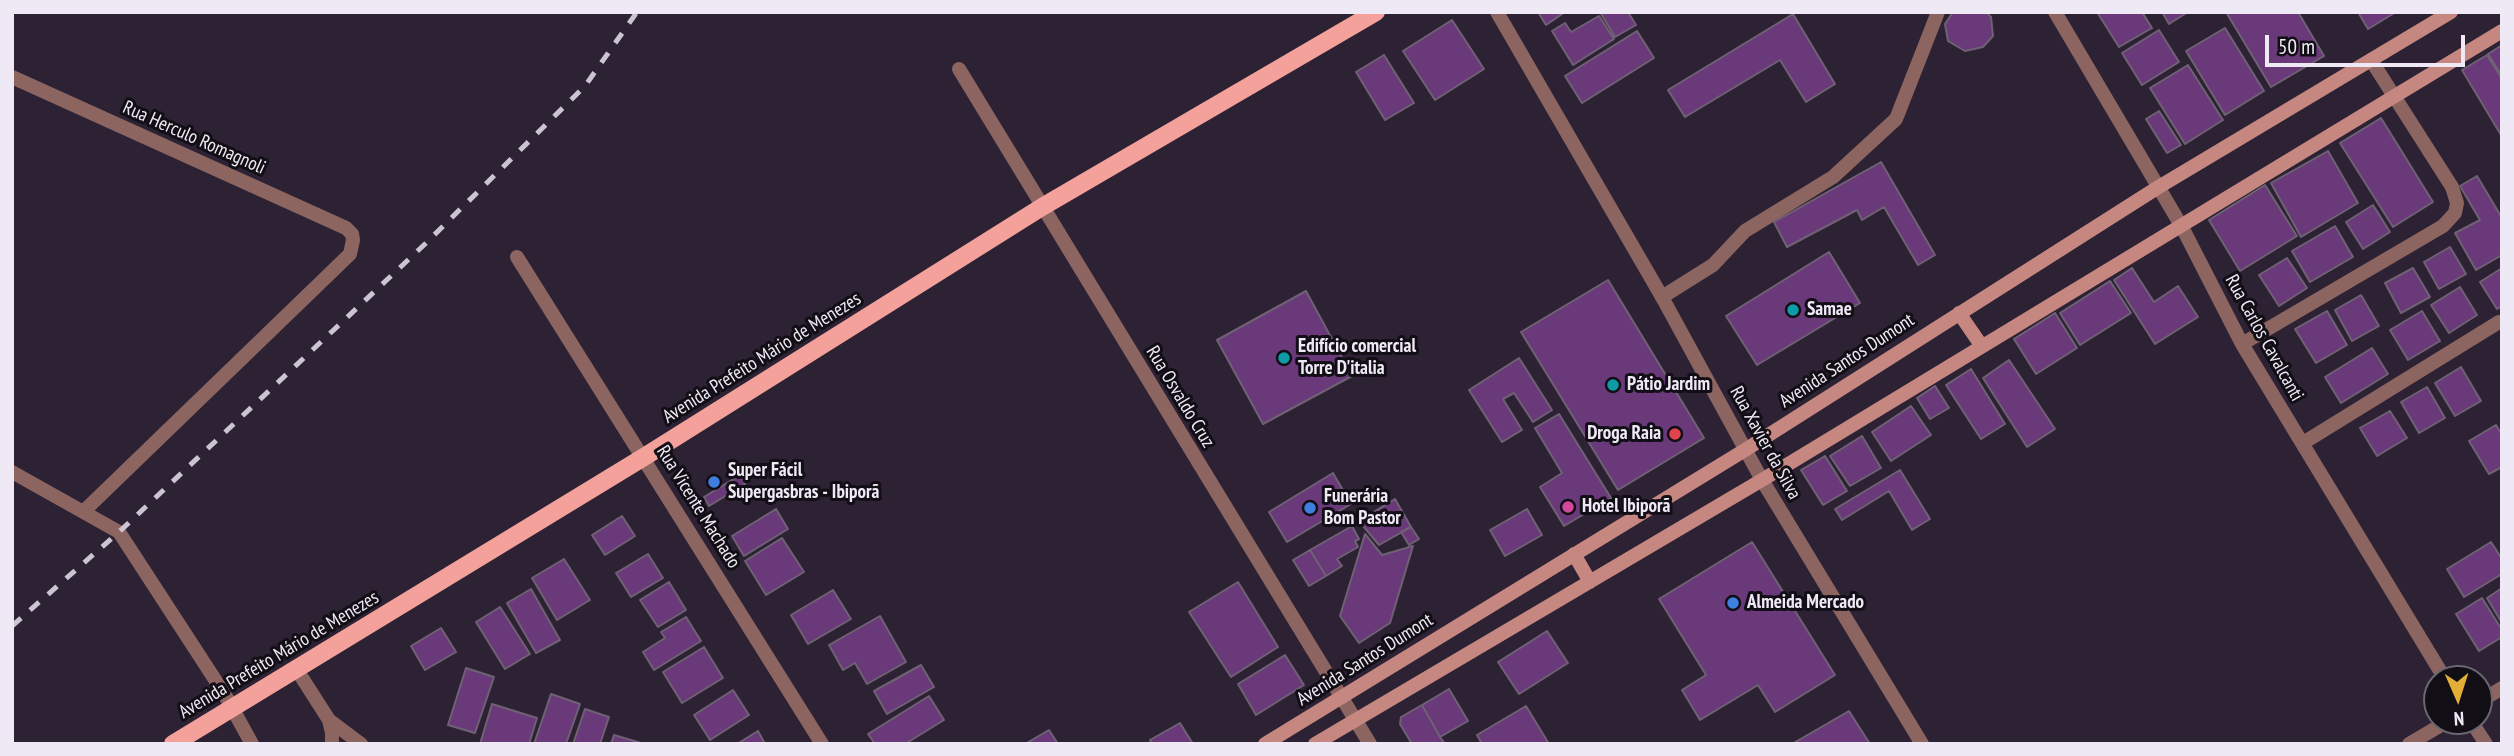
<!DOCTYPE html>
<meta charset="utf-8">
<style>
body{margin:0}
#map{position:relative;width:2514px;height:756px;overflow:hidden;background:#2c2234;font-family:"PT Sans Narrow",sans-serif}
canvas{display:block}
.frame{position:absolute;inset:0;border:14px solid #efe9f5;pointer-events:none}
.north{position:absolute;left:2423px;top:665px;width:70px;height:70px;box-sizing:border-box;background:#120e15;border:2px solid #6a666f;border-radius:50%;rotate:177deg;font-size:19px;font-weight:700;line-height:28px;text-align:center;color:#efe9f5}
.north::after{content:'';display:block;margin:auto;width:24px;height:32px;background:#e3ae35;clip-path:polygon(50% 0,100% 100%,50% 72%,0 100%)}
.scale{position:absolute;left:2265px;top:35px;width:200px;height:32px;box-sizing:border-box;border:4px solid #efe9f5;border-top:0;padding-left:9px;font-size:21px;line-height:24px;white-space:nowrap;color:#efe9f5;-webkit-text-stroke:5px #120e15;paint-order:stroke}
</style>
<div id="map">
<canvas width="2514" height="756"></canvas>
<div class="frame"></div>
<div class="north">N</div>
<div class="scale">50 m</div>
</div>
<script>
const ctx = document.querySelector('canvas').getContext('2d');
ctx.lineJoin = 'round';
function fillPath(path, color) { ctx.fillStyle = color; ctx.fill(path, 'evenodd'); }
const poly = rows => new Path2D(rows.map(r => 'M' + r).join(''));
function strokePath(path, color, width, dash) { ctx.strokeStyle = color; ctx.lineWidth = width; ctx.lineCap = dash ? 'butt' : 'round'; ctx.setLineDash(dash || []); ctx.stroke(path); }
function write(font, color, halo, rows, align = 'center') {
  ctx.font = font + ' "PT Sans Narrow",sans-serif'; ctx.lineWidth = 6; ctx.setLineDash([]); ctx.textBaseline = 'middle'; ctx.strokeStyle = halo; ctx.fillStyle = color; for (const [text, x, y, turn = 0] of rows) {
    ctx.save(); ctx.translate(x, y); ctx.rotate((+turn || 0) * Math.PI / 180); ctx.textAlign = isNaN(turn) ? turn : align; if (halo) ctx.strokeText(text, 0, 0); ctx.fillText(text, 0, 0); ctx.restore();
  }
}
const building = poly([
 [1538,12,1565,12,1546,25,1538,12],
 [1600,12,1628,12,1636,25,1615,37,1600,12],
 [1953,12,1986,12,1991,17,1993,36,1983,47,1965,51,1948,41,1945,24,1953,12],
 [2097,12,2142,12,2152,28,2119,47,2097,12],
 [2162,12,2188,12,2169,24,2162,12],
 [2226,12,2298,12,2324,56,2271,87,2226,12],
 [2358,12,2396,12,2368,29,2358,12],
 [1793,14,1835,84,1806,102,1780,60,1685,117,1668,90,1793,14],
 [1599,16,1614,39,1573,65,1552,31,1565,23,1571,32,1599,16],
 [1452,20,1484,69,1435,100,1403,51,1452,20],
 [2225,28,2264,91,2225,115,2186,51,2225,28],
 [2159,30,2179,62,2142,85,2122,53,2159,30],
 [1637,31,1654,58,1582,103,1565,76,1637,31],
 [2502,45,2502,76,2488,54,2502,45],
 [1384,55,1414,103,1385,120,1356,72,1384,55],
 [2487,55,2502,79,2501,135,2462,70,2487,55],
 [2188,65,2223,120,2185,144,2150,88,2188,65],
 [2159,111,2181,145,2167,153,2146,119,2159,111],
 [2381,118,2433,202,2393,227,2340,143,2381,118],
 [2328,151,2358,203,2301,237,2271,183,2328,151],
 [1881,162,1935,255,1918,265,1884,207,1862,220,1857,210,1787,247,1774,222,1881,162],
 [2477,176,2502,218,2502,255,2476,270,2455,233,2480,220,2460,186,2477,176],
 [2265,185,2297,236,2240,271,2209,220,2265,185],
 [2373,205,2390,232,2363,249,2346,222,2373,205],
 [2335,226,2353,257,2310,282,2292,251,2335,226],
 [2450,247,2466,274,2439,289,2424,262,2450,247],
 [1829,252,1860,303,1757,365,1726,316,1829,252],
 [2287,258,2307,288,2279,306,2259,275,2287,258],
 [2132,268,2154,302,2178,286,2198,317,2155,344,2114,280,2132,268],
 [2413,268,2430,297,2401,313,2385,283,2413,268],
 [2502,268,2502,306,2497,309,2480,282,2502,268],
 [1608,280,1704,438,1618,490,1521,332,1608,280],
 [2110,281,2131,313,2080,345,2060,313,2110,281],
 [2460,287,2477,315,2449,333,2431,305,2460,287],
 [1306,291,1352,376,1263,424,1217,340,1306,291],
 [2361,295,2379,326,2352,341,2335,310,2361,295],
 [2327,311,2347,345,2316,363,2295,329,2327,311],
 [2422,311,2440,341,2408,360,2390,330,2422,311],
 [2055,313,2077,348,2036,374,2014,339,2055,313],
 [2372,348,2388,374,2341,403,2325,377,2372,348],
 [1519,358,1552,410,1533,422,1514,393,1503,399,1522,430,1502,442,1469,390,1519,358],
 [2009,360,2055,429,2027,447,1983,378,2009,360],
 [2461,367,2481,401,2455,416,2435,383,2461,367],
 [1971,369,2005,424,1981,439,1946,385,1971,369],
 [1935,386,1949,408,1930,419,1917,398,1935,386],
 [2427,387,2445,418,2419,433,2401,402,2427,387],
 [1911,406,1931,435,1891,461,1872,432,1911,406],
 [2390,411,2407,438,2377,456,2360,428,2390,411],
 [1559,414,1611,498,1564,526,1540,487,1562,473,1535,428,1559,414],
 [2496,425,2502,435,2502,467,2489,474,2469,441,2496,425],
 [1862,436,1881,468,1850,486,1830,456,1862,436],
 [1825,456,1847,491,1823,505,1801,470,1825,456],
 [1900,470,1930,519,1912,530,1889,491,1842,520,1835,509,1900,470],
 [1333,473,1351,504,1287,542,1269,512,1333,473],
 [740,475,745,484,709,506,704,497,740,475],
 [1395,499,1411,527,1379,545,1359,521,1395,499],
 [776,509,788,529,744,556,732,536,776,509],
 [1527,509,1542,535,1505,556,1490,530,1527,509],
 [622,516,635,536,605,555,592,535,622,516],
 [1352,526,1359,539,1355,541,1358,547,1337,559,1342,566,1326,576,1310,550,1352,526],
 [1411,527,1419,539,1409,545,1401,532,1411,527],
 [1365,534,1382,555,1413,546,1390,623,1359,643,1340,616,1365,534],
 [782,538,804,572,766,595,745,561,782,538],
 [1752,542,1835,675,1775,712,1758,685,1700,720,1682,690,1706,675,1659,599,1752,542],
 [2491,542,2502,559,2502,574,2464,597,2447,569,2491,542],
 [1310,550,1326,576,1309,586,1293,560,1310,550],
 [648,554,663,578,631,597,616,573,648,554],
 [564,559,590,600,557,620,532,578,564,559],
 [669,582,686,610,658,627,640,600,669,582],
 [1238,582,1278,647,1231,677,1189,612,1238,582],
 [2502,588,2502,623,2487,598,2502,588],
 [531,589,560,640,536,653,507,603,531,589],
 [833,590,851,619,808,644,791,615,833,590],
 [2482,598,2502,630,2502,637,2479,651,2456,614,2482,598],
 [500,607,530,654,505,669,476,622,500,607],
 [880,616,906,662,867,684,855,663,843,670,829,645,880,616],
 [686,617,701,641,654,670,643,652,665,638,661,632,686,617],
 [441,628,456,652,425,670,411,646,441,628],
 [1547,631,1568,663,1519,694,1498,662,1547,631],
 [704,647,723,678,682,703,663,672,704,647],
 [1285,655,1304,685,1256,715,1238,684,1285,655],
 [921,665,934,687,887,714,874,691,921,665],
 [466,668,494,677,475,733,448,725,466,668],
 [1449,689,1468,721,1440,737,1422,705,1449,689],
 [733,690,749,715,710,740,694,715,733,690],
 [551,694,580,704,566,744,534,744,551,694],
 [929,696,944,720,905,744,875,744,868,734,929,696],
 [492,704,537,718,529,744,480,744,492,704],
 [1422,705,1440,737,1445,744,1412,744,1400,724,1401,717,1422,705],
 [1526,706,1549,744,1482,744,1477,735,1526,706],
 [585,709,609,717,600,744,573,744,585,709],
 [1849,711,1870,744,1792,744,1849,711],
 [1180,723,1193,744,1152,744,1150,740,1180,723],
 [1049,730,1058,744,1025,744,1049,730],
 [758,731,765,744,737,744,758,731],
 [614,735,641,743,641,744,611,744,614,735]
]);
const lane = poly([
 [1662,297,1713,265,1745,231,1833,177,1896,119,1938,12]
]);
const street = poly([
 [1497,12,1662,297,1762,480,1922,744],
 [2055,12,2182,227,2242,344,2445,679],
 [959,69,1370,744],
 [12,77,346,228,352,234,353,240,350,254,83,512],
 [517,257,822,744],
 [2242,344,2443,226,2455,213,2457,203,2452,187,2371,60],
 [2303,443,2499,322],
 [12,472,119,532,225,695,252,744],
 [297,670,329,720,361,744],
 [2479,702,2502,688],
 [329,720,332,733,332,744],
 [2471,721,2486,744],
 [2409,744,2448,721]
]);
const secondary = poly([
 [1959,313,1981,345],
 [1574,554,1590,582],
 [1265,744,1745,450,2157,188,2451,12],
 [1315,744,1762,480,2502,31]
]);
const primary = poly([
 [173,744,644,457,1042,207,1376,12]
]);
const rail = poly([
 [12,626,119,532,425,244,585,86,637,12]
]);
const markers = [
 [1793,310,7,"#0f9aa8"],
 [1284,358,7,"#0f9aa8"],
 [1613,385,7,"#0f9aa8"],
 [1675,434,7,"#e0444e"],
 [714,482,7,"#3f7fe0"],
 [1568,507,7,"#d1479c"],
 [1310,508,7,"#3f7fe0"],
 [1733,603,7,"#3f7fe0"]
];
const streetNames = [
 ["Rua Herculo Romagnoli",194,138,24],
 ["Rua Carlos Cavalcanti",2264,338,61],
 ["Avenida Prefeito Mário de Menezes",762,358,-32],
 ["Avenida Santos Dumont",1847,361,-33],
 ["Rua Osvaldo Cruz",1180,397,59],
 ["Rua Xavier da Silva",1765,443,61],
 ["Rua Vicente Machado",698,507,58],
 ["Avenida Prefeito Mário de Menezes",279,655,-31],
 ["Avenida Santos Dumont",1365,660,-32]
];
const poiNames = [
 ["Samae",1807,310],
 ["Edifício comercial",1298,347],
 ["Torre D'italia",1298,369],
 ["Pátio Jardim",1627,385],
 ["Droga Raia",1661,434,"right"],
 ["Super Fácil",728,471],
 ["Supergasbras - Ibiporã",728,493],
 ["Funerária",1324,497],
 ["Bom Pastor",1324,519],
 ["Hotel Ibiporã",1582,507],
 ["Almeida Mercado",1747,603]
];
fillPath(building, '#6a3979');
strokePath(building, '#6f6174', 2);
strokePath(lane, '#8c6561', 14);
strokePath(street, '#8c6561', 14);
strokePath(secondary, '#c68781', 14);
strokePath(primary, '#f3a19a', 18);
strokePath(rail, '#cbc4d1', 5, [12, 12]);
for (const [x, y, r, color] of markers) { const dot = new Path2D(); dot.arc(x, y, r, 0, 2 * Math.PI); ctx.fillStyle = color; ctx.fill(dot); strokePath(dot, '#120e15', 2.5); }
write('19px', '#efe9f5', '#120e15', streetNames);
write('bold 19px', '#efe9f5', '#120e15', poiNames, 'left');
</script>
